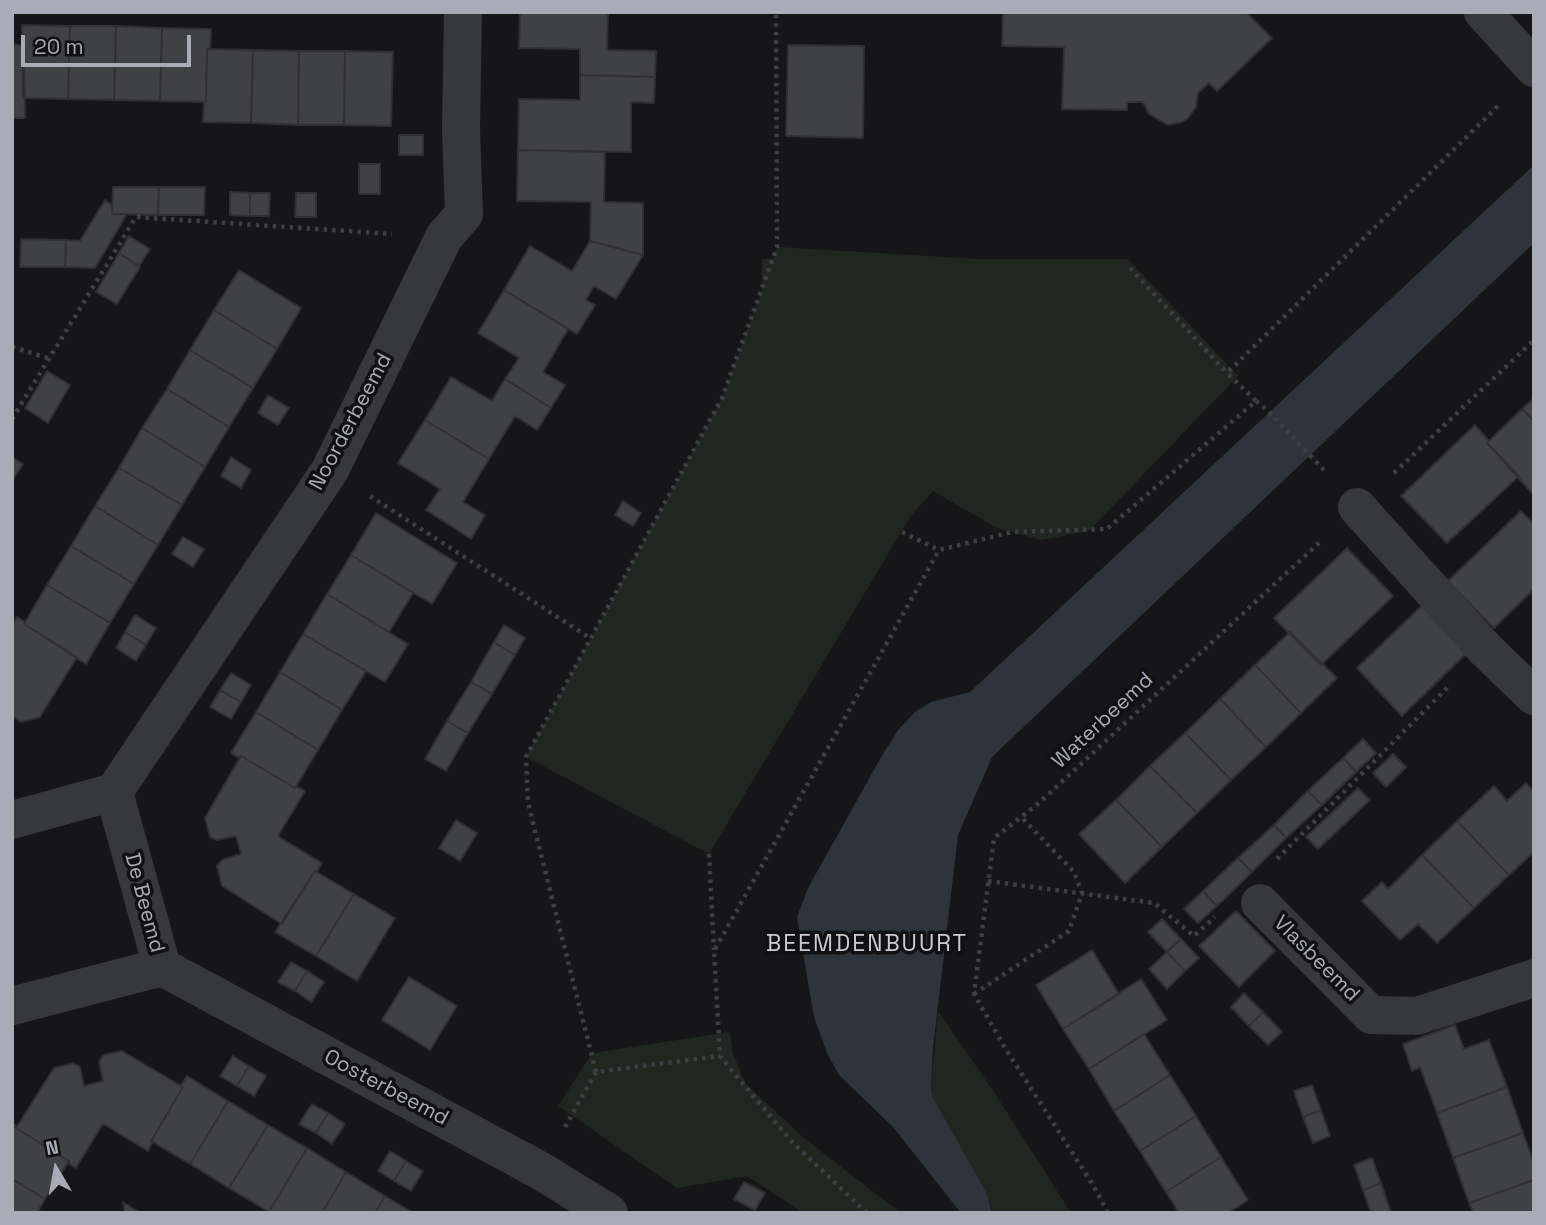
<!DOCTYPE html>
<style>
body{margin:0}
#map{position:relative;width:1546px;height:1225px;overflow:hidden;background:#161618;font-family:"Space Grotesk",sans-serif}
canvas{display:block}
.frame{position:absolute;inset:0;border:14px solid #a9acb7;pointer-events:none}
.north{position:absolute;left:21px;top:1134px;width:70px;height:70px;-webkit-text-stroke:5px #111113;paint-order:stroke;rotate:350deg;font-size:19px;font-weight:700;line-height:28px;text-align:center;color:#a9acb7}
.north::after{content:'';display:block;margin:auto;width:24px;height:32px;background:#a9acb7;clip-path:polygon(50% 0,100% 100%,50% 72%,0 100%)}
.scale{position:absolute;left:21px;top:35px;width:170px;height:32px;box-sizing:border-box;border:4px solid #a9acb7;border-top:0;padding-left:9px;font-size:21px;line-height:24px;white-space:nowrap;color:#a9acb7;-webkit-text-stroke:5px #111113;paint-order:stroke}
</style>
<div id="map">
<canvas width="1546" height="1225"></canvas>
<div class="frame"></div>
<div class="north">N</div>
<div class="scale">20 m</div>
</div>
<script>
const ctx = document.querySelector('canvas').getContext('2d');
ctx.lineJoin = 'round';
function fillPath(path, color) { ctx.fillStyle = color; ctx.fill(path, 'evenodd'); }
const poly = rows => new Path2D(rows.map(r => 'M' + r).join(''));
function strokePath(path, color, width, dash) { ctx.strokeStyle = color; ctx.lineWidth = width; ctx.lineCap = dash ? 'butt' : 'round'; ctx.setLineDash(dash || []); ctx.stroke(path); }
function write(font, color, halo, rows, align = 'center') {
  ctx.font = font + ' "Space Grotesk",sans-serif'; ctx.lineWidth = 7; ctx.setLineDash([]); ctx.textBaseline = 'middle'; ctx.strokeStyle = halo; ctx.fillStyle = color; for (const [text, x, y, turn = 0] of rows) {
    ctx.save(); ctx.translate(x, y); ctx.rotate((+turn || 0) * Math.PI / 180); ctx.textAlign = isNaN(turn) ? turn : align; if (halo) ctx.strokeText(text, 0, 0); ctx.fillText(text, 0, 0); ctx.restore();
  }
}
const green = poly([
 [777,247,979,259,1128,259,1238,376,1089,531,1042,540,997,528,933,491,910,517,709,854,526,757,722,398,762,289,762,259,773,259],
 [938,1011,994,1092,1071,1213,992,1213,991,1205,933,1098,931,1090],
 [730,1032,733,1054,746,1084,805,1139,901,1213,803,1213,747,1176,677,1188,558,1106,592,1053]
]);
const water = poly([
 [1534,165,1534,243,992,757,958,835,933,1048,931,1090,933,1098,986,1192,992,1213,961,1213,893,1127,839,1075,827,1053,814,1017,797,917,808,888,880,759,898,730,915,712,931,702,970,692]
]);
const building = poly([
 [520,12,608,12,607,50,656,51,655,77,580,75,580,49,519,48,520,12],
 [1003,12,1246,12,1272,38,1217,91,1209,83,1198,93,1196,107,1188,118,1182,122,1168,125,1149,114,1143,102,1127,102,1127,110,1062,109,1064,47,1002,46,1003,12],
 [22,25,70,26,68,99,23,98,22,25],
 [70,26,116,26,114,100,68,99,70,26],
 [116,26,162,28,160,101,114,100,116,26],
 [162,28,211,29,210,49,207,49,206,102,160,101,162,28],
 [12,44,24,46,25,118,12,118,12,44],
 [788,45,864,46,863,138,786,136,788,45],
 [207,49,253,50,251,123,203,122,204,102,206,102,207,49],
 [253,50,299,51,298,125,251,123,253,50],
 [299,51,345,51,344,125,298,125,299,51],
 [345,51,393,52,391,126,344,125,345,51],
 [580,75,655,77,654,103,631,102,631,152,518,150,519,99,580,100,580,75],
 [399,135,423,135,423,155,399,155,399,135],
 [518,150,605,152,604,202,643,203,643,255,590,241,591,202,517,201,518,150],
 [359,164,380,164,380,194,359,194,359,164],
 [113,187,159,187,158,215,112,214,113,187],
 [159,187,205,187,204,215,158,215,159,187],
 [230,192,250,193,250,216,230,215,230,192],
 [250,193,270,193,269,216,250,216,250,193],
 [296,193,316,193,316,217,295,217,296,193],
 [105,200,112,205,112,214,127,214,95,268,65,267,66,240,80,241,105,200],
 [129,236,150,249,139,266,119,253,129,236],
 [21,239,66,240,65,267,20,267,21,239],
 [590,241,643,255,616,299,594,286,586,300,595,305,577,334,504,290,530,246,572,271,590,241],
 [119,253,140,267,117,304,96,292,119,253],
 [239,270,301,308,277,349,214,310,239,270],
 [504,290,568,329,543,372,565,385,551,408,505,379,519,358,478,333,504,290],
 [214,310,277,349,253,388,190,350,214,310],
 [190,350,253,388,229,427,167,389,190,350],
 [47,371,70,385,48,423,25,408,47,371],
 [451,377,492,401,505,379,551,408,537,430,515,416,489,459,425,420,451,377],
 [167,389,229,427,205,467,142,428,167,389],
 [268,395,289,408,278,425,258,413,268,395],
 [1534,398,1534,421,1522,409,1534,398],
 [1522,409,1534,421,1534,491,1532,493,1487,443,1522,409],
 [425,420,489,459,463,502,485,515,471,539,426,510,440,489,398,463,425,420],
 [1475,425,1489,441,1487,443,1519,476,1447,543,1401,496,1475,425],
 [142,428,205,467,182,505,119,468,142,428],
 [12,457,23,464,12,481,12,457],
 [231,457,251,470,241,488,221,476,231,457],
 [119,468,182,505,158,545,95,506,119,468],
 [623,501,641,513,633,526,615,515,623,501],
 [95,506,158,545,134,584,71,546,95,506],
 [1521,511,1534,524,1534,589,1494,628,1448,581,1521,511],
 [376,513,457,563,432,604,351,555,376,513],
 [183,537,204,549,193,567,172,554,183,537],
 [71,546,134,584,110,623,47,585,71,546],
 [1347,548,1393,596,1321,665,1274,618,1347,548],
 [351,555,413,593,389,632,327,594,351,555],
 [47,585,110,623,86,664,24,624,47,585],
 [327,594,408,644,385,682,303,634,327,594],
 [1430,598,1475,645,1402,716,1357,668,1430,598],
 [135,615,156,628,146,645,125,632,135,615],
 [17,617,25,622,24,624,77,657,40,717,21,722,14,717,12,711,12,624,17,617],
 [504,625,525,638,515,655,494,642,504,625],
 [125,632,146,645,136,661,116,648,125,632],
 [1290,632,1337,678,1301,713,1255,665,1290,632],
 [303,634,366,671,342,710,280,672,303,634],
 [494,642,515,655,492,694,471,682,494,642],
 [1255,665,1301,713,1266,747,1220,699,1255,665],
 [280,672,342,710,318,750,256,712,280,672],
 [231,673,251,685,241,702,220,690,231,673],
 [471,682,492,694,468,733,447,721,471,682],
 [220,690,241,702,231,719,210,707,220,690],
 [1220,699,1266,747,1231,780,1185,733,1220,699],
 [256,712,318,750,295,788,241,756,239,758,231,753,256,712],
 [447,721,468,733,446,771,425,759,447,721],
 [1185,733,1231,780,1197,813,1150,766,1185,733],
 [1363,739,1376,753,1356,772,1343,758,1363,739],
 [1393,754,1406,767,1386,787,1373,773,1393,754],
 [241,756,295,788,296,786,305,791,279,834,279,837,322,863,317,872,315,871,282,924,222,886,217,866,222,860,241,854,236,836,217,840,210,837,205,818,241,756],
 [1343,758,1356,772,1322,805,1308,791,1343,758],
 [1150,766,1197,813,1162,847,1116,800,1150,766],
 [1526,783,1534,792,1534,852,1509,875,1457,821,1494,786,1507,801,1526,783],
 [1358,788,1370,800,1318,849,1306,837,1358,788],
 [1308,791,1322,805,1286,838,1274,825,1308,791],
 [1116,800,1162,847,1125,883,1079,834,1116,800],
 [456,820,477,833,460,861,439,848,456,820],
 [1457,821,1509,875,1474,908,1422,855,1457,821],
 [1274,825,1286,838,1252,872,1238,858,1274,825],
 [1422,855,1474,908,1437,943,1418,924,1400,940,1362,901,1382,882,1388,889,1422,855],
 [1238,858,1252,872,1217,906,1203,891,1238,858],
 [315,871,354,894,316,956,275,932,315,871],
 [1203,891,1217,906,1198,923,1184,909,1203,891],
 [354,894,395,918,357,981,316,956,354,894],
 [1236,911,1275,951,1239,987,1199,946,1236,911],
 [1162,919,1181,939,1167,952,1148,932,1162,919],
 [1181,939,1199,958,1185,971,1167,952,1181,939],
 [1092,950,1119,994,1063,1029,1036,985,1092,950],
 [1167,952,1185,971,1167,989,1149,969,1167,952],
 [291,962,307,971,295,991,278,982,291,962],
 [307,971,324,982,311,1002,295,991,307,971],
 [409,977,457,1006,430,1050,382,1020,409,977],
 [1141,979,1167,1020,1089,1069,1063,1029,1141,979],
 [1244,993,1263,1012,1249,1026,1231,1007,1244,993],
 [1263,1012,1282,1032,1268,1045,1249,1026,1263,1012],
 [1455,1025,1464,1049,1489,1040,1507,1087,1437,1113,1420,1067,1412,1071,1403,1044,1455,1025],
 [1144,1034,1170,1075,1114,1111,1089,1069,1144,1034],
 [122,1051,183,1087,151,1141,153,1141,148,1151,105,1125,102,1125,76,1168,68,1163,69,1161,16,1128,54,1068,73,1063,80,1067,84,1086,103,1081,99,1062,103,1055,122,1051],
 [233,1056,249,1066,237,1086,220,1076,233,1056],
 [249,1066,266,1076,254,1096,237,1086,249,1066],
 [1170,1075,1196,1116,1140,1151,1114,1111,1170,1075],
 [187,1076,228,1101,190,1164,151,1141,183,1087,181,1085,187,1076],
 [1312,1085,1321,1110,1303,1117,1294,1091,1312,1085],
 [1507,1087,1523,1133,1453,1158,1437,1113,1507,1087],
 [228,1101,268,1125,229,1188,190,1164,228,1101],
 [312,1104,328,1113,316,1133,299,1124,312,1104],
 [1321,1110,1330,1136,1313,1143,1303,1117,1321,1110],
 [328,1113,345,1124,332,1144,316,1133,328,1113],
 [1196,1116,1221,1157,1166,1192,1140,1151,1196,1116],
 [12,1123,17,1126,16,1128,69,1161,45,1199,12,1179,12,1123],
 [268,1125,307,1148,269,1212,229,1188,268,1125],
 [1523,1133,1534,1163,1534,1180,1469,1203,1453,1158,1523,1133],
 [307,1148,346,1172,322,1213,270,1213,269,1212,307,1148],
 [390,1151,406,1161,394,1181,378,1171,390,1151],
 [1221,1157,1248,1200,1228,1213,1179,1213,1166,1192,1221,1157],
 [1372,1158,1381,1183,1363,1190,1354,1165,1372,1158],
 [406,1161,423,1171,411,1191,394,1181,406,1161],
 [346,1172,385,1196,375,1213,322,1213,346,1172],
 [12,1179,45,1199,37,1213,12,1213,12,1179],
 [1534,1180,1534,1213,1473,1213,1469,1203,1534,1180],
 [744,1182,765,1193,755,1210,734,1199,744,1182],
 [1381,1183,1391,1213,1371,1213,1363,1190,1381,1183],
 [385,1196,413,1213,375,1213,385,1196],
 [123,1202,140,1213,125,1213,123,1202]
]);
const path = poly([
 [1130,268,1227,373],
 [12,347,48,358],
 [1256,401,1267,410,1324,470],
 [12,419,136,217,392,234],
 [1394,473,1534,340],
 [370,496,590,638],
 [902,532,939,550],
 [709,854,714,950],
 [1277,859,1451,684],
 [988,881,1154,903,1194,936,1215,917],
 [974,994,1069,931,1082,893,1074,872,1021,817],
 [596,1072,528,803,526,757,722,398,777,247,776,12],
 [565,1127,596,1072,720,1056],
 [867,1213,790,1140,720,1056,714,951,939,550,1012,532,1107,529,1256,401,1227,373,1501,103],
 [1108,1213,1093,1185,1005,1048,974,994,994,838,1039,803,1321,541]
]);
const street = poly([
 [1483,12,1534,68],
 [1357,507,1485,649,1534,696],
 [114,792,330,470,444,237,464,214,461,129,463,12],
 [12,820,114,792],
 [1260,903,1371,1015,1417,1016,1534,978],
 [162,967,541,1171,609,1213],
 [12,1006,162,967,114,792]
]);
const streetNames = [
 ["Noorderbeemd",351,422,-62],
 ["Waterbeemd",1103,721,-43],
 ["De Beemd",144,903,75],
 ["Vlasbeemd",1316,959,45],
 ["Oosterbeemd",386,1088,28]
];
const neighbourhoodNames = [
 ["BEEMDENBUURT",867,945]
];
fillPath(green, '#202721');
fillPath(water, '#2d343b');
fillPath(building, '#404145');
strokePath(building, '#303034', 2);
strokePath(path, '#3d3f44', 4.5, [3.5, 5]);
strokePath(street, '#37383d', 38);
write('21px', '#a9acb7', '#111113', streetNames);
ctx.letterSpacing = '2px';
write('23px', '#c9ccd3', '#111113', neighbourhoodNames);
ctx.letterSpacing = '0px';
</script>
